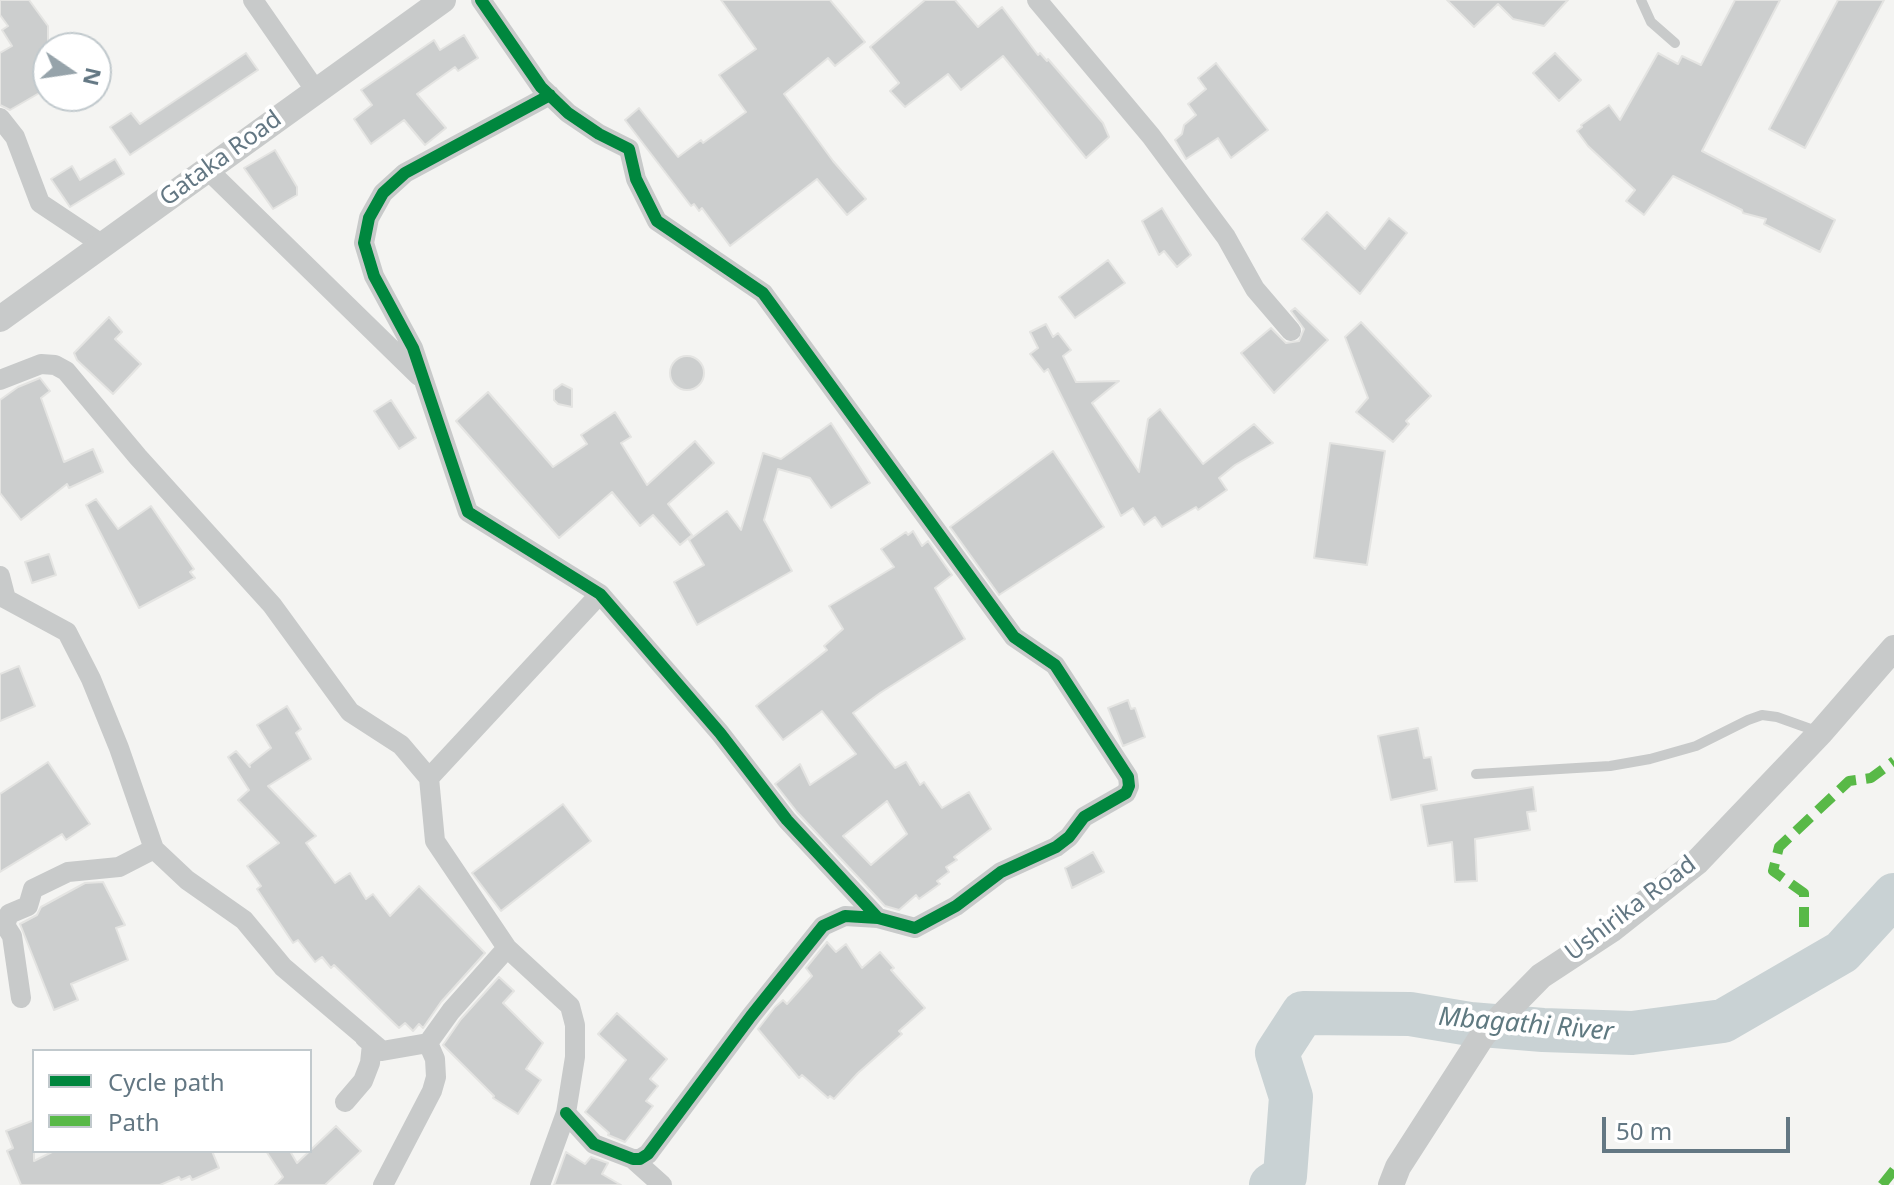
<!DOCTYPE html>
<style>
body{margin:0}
#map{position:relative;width:1894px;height:1185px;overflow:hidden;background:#f4f4f2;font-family:"Noto Sans",sans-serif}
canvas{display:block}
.legend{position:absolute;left:32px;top:1049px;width:280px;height:104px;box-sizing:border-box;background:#fff;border:2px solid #c1c9cd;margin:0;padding:10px 14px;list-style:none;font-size:24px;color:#637783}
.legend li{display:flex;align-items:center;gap:16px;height:40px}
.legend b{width:40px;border:2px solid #c1c9cd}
.north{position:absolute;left:32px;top:32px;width:80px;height:80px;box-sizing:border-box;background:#fff;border:2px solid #c1c9cd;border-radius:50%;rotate:103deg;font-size:22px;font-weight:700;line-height:32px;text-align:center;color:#637783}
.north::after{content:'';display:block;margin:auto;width:28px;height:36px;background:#96a3aa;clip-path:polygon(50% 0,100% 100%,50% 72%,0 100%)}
.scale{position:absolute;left:1602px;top:1117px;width:188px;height:36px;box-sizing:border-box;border:4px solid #637783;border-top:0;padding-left:10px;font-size:24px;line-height:28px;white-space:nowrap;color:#637783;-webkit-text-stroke:6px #fff;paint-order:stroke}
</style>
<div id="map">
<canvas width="1894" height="1185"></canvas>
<ul class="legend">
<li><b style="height:10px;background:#00873e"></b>Cycle path</li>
<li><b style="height:10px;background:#58b947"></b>Path</li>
</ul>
<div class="north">N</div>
<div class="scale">50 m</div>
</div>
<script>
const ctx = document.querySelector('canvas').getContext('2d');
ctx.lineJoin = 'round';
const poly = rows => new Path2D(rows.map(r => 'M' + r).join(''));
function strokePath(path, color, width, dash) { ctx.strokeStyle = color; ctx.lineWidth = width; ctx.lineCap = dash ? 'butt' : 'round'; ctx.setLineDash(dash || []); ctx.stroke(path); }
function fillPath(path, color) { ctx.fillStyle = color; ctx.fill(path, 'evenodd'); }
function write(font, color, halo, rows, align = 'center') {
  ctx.font = font + ' "Noto Sans",sans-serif'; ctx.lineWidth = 8; ctx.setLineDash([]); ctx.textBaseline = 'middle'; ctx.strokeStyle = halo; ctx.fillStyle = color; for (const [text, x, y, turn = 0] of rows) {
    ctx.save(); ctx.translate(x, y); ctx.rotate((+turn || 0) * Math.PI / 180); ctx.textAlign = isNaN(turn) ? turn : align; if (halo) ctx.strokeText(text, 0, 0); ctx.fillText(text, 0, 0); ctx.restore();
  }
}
const river = poly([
 [1271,1185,1285,1176,1291,1097,1277,1053,1303,1013,1410,1014,1470,1024,1543,1030,1632,1033,1723,1021,1842,952,1894,895]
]);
const building = poly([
 [0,0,29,0,48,26,48,88,10,110,0,105,0,53,12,46,2,30,8,26,0,15,0,0],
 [721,0,830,0,865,42,835,66,828,58,784,94,833,161,866,199,847,215,817,179,730,246,702,208,699,211,694,204,691,206,625,120,639,108,678,157,701,140,703,143,746,112,719,75,756,49,721,0],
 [925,0,955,0,978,27,1002,7,1038,55,1040,53,1047,61,1048,59,1103,123,1109,137,1086,158,1003,56,961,90,948,74,905,107,890,91,899,83,870,47,925,0],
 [1447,0,1568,0,1544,26,1513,19,1498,4,1474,27,1447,0],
 [1735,0,1780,0,1702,151,1835,220,1820,252,1764,224,1766,219,1743,213,1742,210,1673,176,1644,215,1626,201,1635,190,1588,146,1577,131,1582,127,1581,125,1609,105,1620,120,1658,53,1678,64,1682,56,1701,65,1735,0],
 [1838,0,1884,0,1805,148,1769,129,1838,0],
 [464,35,478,58,458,71,455,67,417,94,446,128,425,145,404,120,371,144,354,119,372,105,361,90,434,40,440,50,464,35],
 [246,53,258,70,130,155,110,127,131,113,140,124,246,53],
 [1555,53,1581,80,1559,101,1533,73,1555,53],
 [1216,63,1268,130,1231,158,1218,138,1186,159,1175,140,1182,134,1184,125,1196,115,1188,104,1206,89,1198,78,1216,63],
 [275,150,297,187,297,195,273,209,244,168,275,150],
 [115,159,124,174,70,207,51,179,72,166,80,180,115,159],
 [1162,208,1191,255,1177,267,1164,251,1159,255,1142,221,1162,208],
 [1327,212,1365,249,1389,218,1407,233,1360,294,1302,239,1327,212],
 [1108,260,1125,283,1075,318,1059,297,1108,260],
 [1295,308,1328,340,1274,393,1241,353,1271,328,1286,343,1299,341,1304,329,1291,311,1295,308],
 [109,317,122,332,115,339,141,364,113,394,77,360,74,353,109,317],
 [1361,322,1431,396,1406,421,1409,424,1393,442,1356,412,1368,398,1345,337,1361,322],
 [1046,324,1053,337,1058,333,1071,350,1063,356,1076,382,1119,381,1092,403,1139,472,1148,419,1160,409,1203,464,1254,424,1273,443,1235,465,1219,478,1227,490,1198,510,1196,507,1162,527,1155,517,1144,525,1133,508,1121,516,1048,369,1044,372,1030,354,1038,348,1030,332,1046,324],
 '670 373a17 17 0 1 1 34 0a17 17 0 1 1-34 0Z',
 [40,378,50,391,41,398,64,462,93,449,103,472,69,488,67,484,21,520,0,493,0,400,18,387,40,378],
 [562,384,572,389,572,407,558,404,554,400,554,390,562,384],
 [488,392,553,467,587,444,581,435,615,412,631,437,621,443,647,485,695,441,714,463,668,504,692,535,680,545,653,515,640,526,612,492,559,538,456,421,488,392],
 [391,400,416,438,399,449,374,411,391,400],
 [831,423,870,483,831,508,810,478,778,469,764,520,792,571,697,625,674,582,704,565,689,540,727,511,741,530,763,453,781,459,831,423],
 [1330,443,1385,451,1367,565,1314,558,1330,443],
 [1053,451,1104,527,999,595,950,527,1053,451],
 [96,499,118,529,151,506,194,569,190,572,195,578,139,608,86,505,96,499],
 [913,531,922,546,928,541,952,575,935,588,965,639,880,693,853,713,895,768,906,762,920,785,924,782,942,808,969,792,991,829,954,857,957,860,946,867,949,872,937,881,940,884,919,899,916,895,899,910,885,906,797,812,775,784,800,764,810,785,856,754,822,711,783,740,756,706,827,650,824,646,843,629,829,606,894,567,881,549,906,532,908,535,913,531],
 [887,801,907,834,871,865,843,836,887,801],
 [49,554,56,575,32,583,25,562,49,554],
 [19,666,35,706,0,721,0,674,19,666],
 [1128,700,1131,709,1135,708,1145,737,1123,746,1108,708,1128,700],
 [287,706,301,729,296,733,311,759,268,786,316,836,306,843,335,883,350,873,366,899,373,894,390,916,419,886,485,953,441,1002,423,1028,419,1024,413,1031,405,1023,399,1028,334,965,331,968,322,957,315,962,298,940,293,943,257,889,261,886,247,866,279,843,238,800,249,790,228,757,236,751,250,767,249,765,271,748,257,725,287,706],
 [1418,728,1424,758,1431,757,1437,790,1391,800,1378,736,1418,728],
 [48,762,90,824,66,840,62,834,0,872,0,794,48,762],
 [1533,787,1536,811,1527,812,1530,830,1475,839,1477,881,1455,882,1452,842,1428,846,1421,805,1533,787],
 [563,804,591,841,501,911,472,873,563,804],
 [1093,852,1104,872,1072,888,1065,868,1093,852],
 [103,882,125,925,116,928,128,960,71,984,78,1000,54,1010,20,924,37,915,41,907,85,883,103,882],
 [827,942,836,952,846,944,862,968,880,952,894,968,891,970,925,1008,899,1031,902,1034,858,1073,834,1099,830,1096,828,1098,802,1075,799,1078,758,1029,775,1007,783,1000,787,1004,812,976,806,968,827,942],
 [499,977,514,991,503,1003,543,1043,526,1069,541,1080,518,1114,493,1098,494,1096,443,1045,461,1019,499,977],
 [617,1013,667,1059,650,1079,658,1086,646,1101,653,1106,625,1142,608,1135,609,1133,585,1112,626,1060,598,1034,617,1013],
 [34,1120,34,1161,54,1151,212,1151,219,1168,192,1180,190,1176,181,1180,179,1177,160,1185,21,1185,7,1151,13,1148,6,1131,34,1120],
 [336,1126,361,1151,325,1185,275,1185,283,1177,266,1151,290,1151,297,1163,336,1126],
 [566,1152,585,1164,591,1157,608,1163,602,1174,621,1185,554,1185,566,1152]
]);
const service = poly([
 [1641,0,1651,22,1675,43],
 [1476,774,1610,766,1650,759,1696,746,1748,720,1762,715,1777,717,1819,732]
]);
const minor = poly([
 [253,0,316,91],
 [481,0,541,87,568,113,599,134,629,149,636,179,657,221,763,293,1014,637,1055,665,1128,777,1129,786,1126,793,1084,817,1069,837,1056,847,1001,872,956,906,915,928,878,918,845,916,823,926,751,1016,648,1154,640,1159,633,1159,594,1144,566,1113],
 [1037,0,1151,136,1226,237,1255,289,1291,331],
 [550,95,405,173,383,193,369,218,364,243,374,276,413,348,468,512,600,594,720,733,787,820,878,918],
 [0,118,15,137,40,203,103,245],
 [207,169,419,376],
 [0,380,41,364,55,365,66,371,138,457,272,605,350,712,401,745,429,778,435,841,507,948,451,1011,428,1043,435,1059,436,1077,432,1091,383,1185],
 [0,576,6,599,67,632,91,679,119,748,154,849,187,880,244,920,283,967,382,1051,428,1043],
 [429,778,600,594],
 [507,948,570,1006,575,1025,575,1057,566,1113,540,1185],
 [21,998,12,936,5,925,9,914,28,906,33,889,68,872,119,867,154,849],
 [345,1102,363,1081,370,1063,372,1044,365,1038],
 [633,1159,662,1185]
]);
const tertiary = poly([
 [0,319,443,0],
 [1391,1185,1398,1167,1483,1035,1541,976,1611,930,1697,862,1821,732,1894,648]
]);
const quiet = poly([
 [1804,927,1804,893,1773,871,1779,847,1849,781,1871,778,1894,761],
 [1882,1185,1894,1170]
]);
const cycleway = poly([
 [481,0,541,87,568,113,599,134,629,149,636,179,657,221,763,293,1014,637,1055,665,1128,777,1129,786,1126,793,1084,817,1069,837,1056,847,1001,872,956,906,915,928,878,918,845,916,823,926,751,1016,648,1154,640,1159,633,1159,594,1144,566,1113],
 [550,95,405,173,383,193,369,218,364,243,374,276,413,348,468,512,600,594,720,733,787,820,878,918]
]);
const streetNames = [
 ["Gataka Road",221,159,-36],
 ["Ushirika Road",1631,909,-37]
];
const waterNames = [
 ["Mbagathi River",1526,1025,5]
];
strokePath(river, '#c9d2d4', 44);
fillPath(building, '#cccece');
strokePath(building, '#e4e4e2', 2);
strokePath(service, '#c8caca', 10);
strokePath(minor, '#c8caca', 20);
strokePath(tertiary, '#c8caca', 26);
strokePath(quiet, '#58b947', 10, [20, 10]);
strokePath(cycleway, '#00873e', 12);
write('24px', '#637783', '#fff', streetNames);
write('italic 26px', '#5f7980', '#fff', waterNames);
</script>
